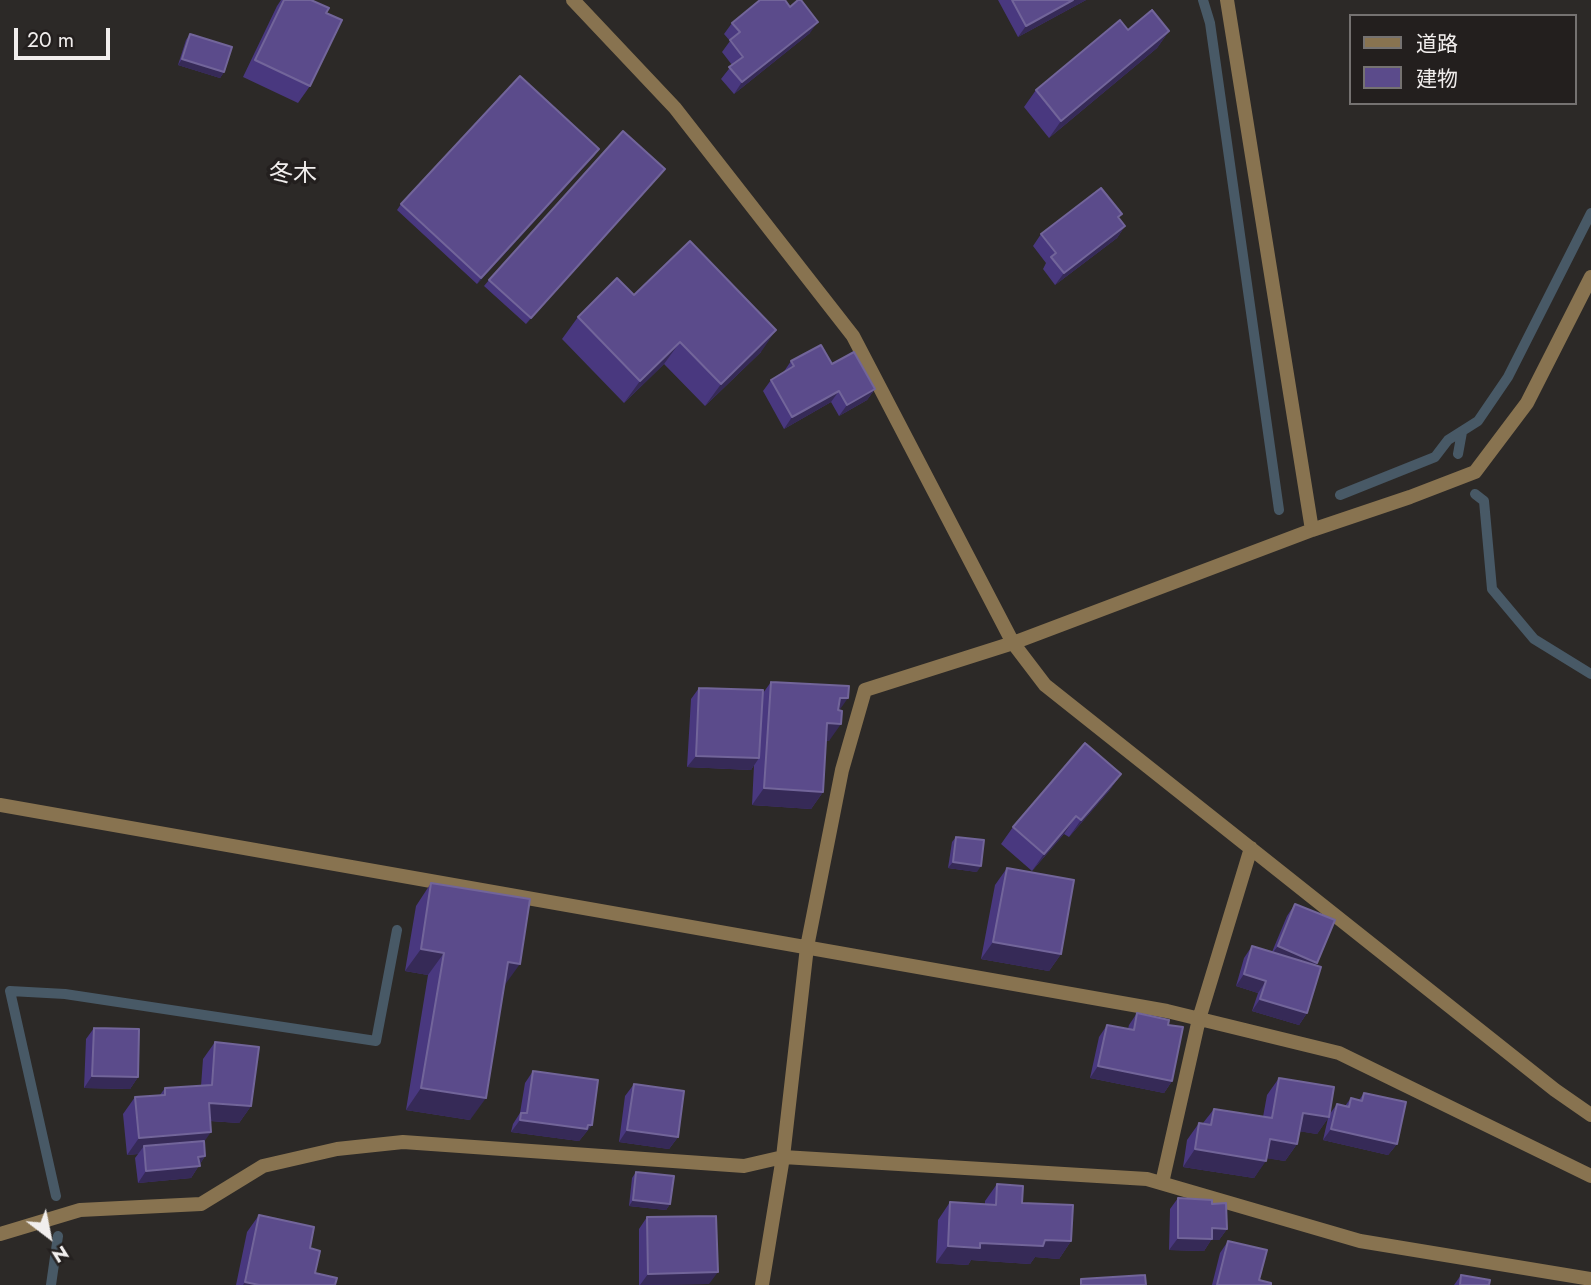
<!DOCTYPE html>
<meta charset="utf-8">
<style>
body{margin:0}
#map{position:relative;width:1591px;height:1285px;overflow:hidden;background:#2c2927;font-family:Jost,"Noto Sans JP",sans-serif}
canvas{display:block}
.legend{position:absolute;left:1349px;top:14px;width:228px;height:91px;box-sizing:border-box;background:#231f1e;border:2px solid #757271;margin:0;padding:9px 12px;list-style:none;font-size:21px;color:#f1eeed}
.legend li{display:flex;align-items:center;gap:14px;height:35px}
.legend b{width:35px;border:2px solid #757271}
.north{position:absolute;left:14px;top:1201px;width:70px;height:70px;-webkit-text-stroke:5px #231f1e;paint-order:stroke;rotate:148deg;font-size:19px;font-weight:700;line-height:28px;text-align:center;color:#f1eeed}
.north::after{content:'';display:block;margin:auto;width:24px;height:32px;background:#f1eeed;clip-path:polygon(50% 0,100% 100%,50% 72%,0 100%)}
.scale{position:absolute;left:14px;top:28px;width:96px;height:32px;box-sizing:border-box;border:4px solid #f1eeed;border-top:0;padding-left:9px;font-size:21px;line-height:24px;white-space:nowrap;color:#f1eeed;-webkit-text-stroke:5px #231f1e;paint-order:stroke}
</style>
<div id="map">
<canvas width="1591" height="1285"></canvas>
<ul class="legend">
<li><b style="height:9px;background:#887350"></b>道路</li>
<li><b style="height:19px;background:#5b4b8b"></b>建物</li>
</ul>
<div class="north">N</div>
<div class="scale">20 m</div>
</div>
<script>
const ctx = document.querySelector('canvas').getContext('2d');
ctx.lineJoin = 'round';
const poly = rows => new Path2D(rows.map(r => 'M' + r).join(''));
function strokePath(path, color, width, dash) { ctx.strokeStyle = color; ctx.lineWidth = width; ctx.lineCap = dash ? 'butt' : 'round'; ctx.setLineDash(dash || []); ctx.stroke(path); }
function fillPath(path, color) { ctx.fillStyle = color; ctx.fill(path, 'evenodd'); }
function write(font, color, halo, rows, align = 'center') {
  ctx.font = font + ' Jost,"Noto Sans JP",sans-serif'; ctx.lineWidth = 7; ctx.setLineDash([]); ctx.textBaseline = 'middle'; ctx.strokeStyle = halo; ctx.fillStyle = color; for (const [text, x, y, turn = 0] of rows) {
    ctx.save(); ctx.translate(x, y); ctx.rotate((+turn || 0) * Math.PI / 180); ctx.textAlign = isNaN(turn) ? turn : align; if (halo) ctx.strokeText(text, 0, 0); ctx.fillText(text, 0, 0); ctx.restore();
  }
}
const stream = poly([
 [1203,0,1210,23,1279,510],
 [1458,454,1462,432],
 [1475,494,1484,501,1492,589,1534,639,1591,674],
 [1340,495,1435,457,1448,440,1478,421,1508,377,1591,213],
 [56,1196,10,991,65,994,376,1041,397,930],
 [51,1285,58,1236]
]);
const street = poly([
 [573,0,675,108,853,336,1013,643,1045,685,1555,1090,1591,1115],
 [1227,0,1312,530],
 [0,805,1167,1011,1339,1053,1591,1176],
 [1162,1183,1199,1019,1251,848],
 [0,1234,80,1210,201,1204,263,1166,337,1149,403,1142,744,1166,783,1157,1147,1179,1360,1241,1591,1279],
 [762,1285,783,1157,807,947,842,770,865,690,1013,643,1312,530,1410,497,1475,472,1527,403,1591,277]
]);
const wall = poly([
 [281,0,311,0,326,13,310,86,298,103,243,77,277,6],
 [801,0,810,33,734,94,721,79,732,65,722,52,730,41,724,34,732,23,790,7],
 [998,0,1086,0,1018,37],
 [1128,30,1169,31,1157,48,1049,138,1024,107,1036,90],
 [190,34,224,72,220,78,178,65,186,40],
 [595,155,477,284,397,210,401,204],
 [660,175,526,324,484,286,489,280],
 [1119,218,1125,226,1117,238,1055,285,1043,269,1046,263,1033,246,1041,234],
 [634,295,761,352,705,406,664,364,624,403,562,339,578,317],
 [791,361,832,364,875,389,867,400,839,416,831,402,784,429,763,391,771,380,783,373],
 [771,682,839,710,829,741,826,741,823,792,811,809,752,805,754,765,751,770,687,767,691,699,699,688,763,693],
 [1121,774,1109,791,1069,837,1064,834,1032,871,1001,844,1013,827],
 [956,837,977,872,948,868,952,842],
 [1007,868,1061,954,1049,971,981,959,995,885],
 [431,883,504,986,470,1120,406,1110,428,975,405,971,416,906],
 [1295,904,1317,963,1315,966,1307,1013,1299,1025,1252,1011,1258,993,1236,986,1244,958,1252,946,1272,952,1287,916],
 [1137,1013,1168,1025,1172,1081,1164,1093,1090,1078,1099,1037,1107,1025,1128,1029,1129,1025],
 [94,1028,138,1077,130,1089,84,1088,86,1039],
 [215,1042,251,1106,239,1123,210,1121,204,1142,205,1156,191,1178,138,1183,135,1158,138,1154,127,1155,123,1114,135,1097,160,1095,165,1088,201,1086,203,1059],
 [533,1071,592,1125,579,1141,511,1132,513,1124,520,1113,525,1083],
 [1279,1078,1329,1115,1337,1104,1345,1106,1351,1098,1359,1100,1364,1093,1397,1144,1388,1155,1323,1140,1328,1118,1317,1134,1299,1131,1297,1144,1285,1161,1267,1158,1254,1178,1183,1167,1187,1140,1199,1123,1203,1123,1214,1109,1263,1117,1267,1095],
 [634,1084,678,1137,669,1149,619,1142,625,1096],
 [636,1172,670,1204,666,1210,629,1206,632,1178],
 [997,1184,1071,1241,1059,1259,1035,1257,1030,1264,971,1260,968,1265,936,1263,938,1220,950,1202,985,1204,985,1201],
 [1178,1198,1212,1204,1227,1229,1219,1240,1211,1240,1204,1251,1169,1250,1170,1209],
 [259,1215,310,1248,315,1273,335,1285,236,1285,247,1232],
 [647,1217,709,1284,639,1285,639,1229],
 [1228,1241,1259,1280,1271,1285,1212,1285,1220,1253],
 [1461,1275,1489,1285,1454,1285]
]);
const shadedWall = poly([
 [1073,0,1086,0,1018,37,1026,26],
 [818,22,810,33,734,94,742,82],
 [1169,31,1157,48,1049,138,1061,121],
 [182,59,224,72,220,78,178,65],
 [599,149,595,155,477,284,481,278],
 [665,169,660,175,526,324,531,318],
 [1125,226,1117,238,1055,285,1064,273],
 [776,330,761,352,705,406,721,384],
 [680,342,664,364,624,403,640,381],
 [875,389,867,400,839,416,847,405],
 [839,391,831,402,784,429,792,417],
 [840,698,848,698,836,715],
 [827,723,841,724,829,741,815,740],
 [696,756,759,758,751,770,687,767],
 [1121,774,1109,791,1069,837,1081,820],
 [764,788,823,792,811,809,752,805],
 [1076,816,1064,834,1032,871,1044,854],
 [953,862,981,866,977,872,948,868],
 [993,942,1061,954,1049,971,981,959],
 [1278,946,1317,963,1309,974,1269,957],
 [421,949,444,953,428,975,405,971],
 [508,962,520,964,504,986],
 [1244,974,1266,981,1258,993,1236,986],
 [1260,999,1307,1013,1299,1025,1252,1011],
 [1098,1066,1172,1081,1164,1093,1090,1078],
 [92,1076,138,1077,130,1089,84,1088],
 [421,1088,486,1098,470,1120,406,1110],
 [209,1103,251,1106,239,1123,197,1120],
 [1303,1113,1329,1117,1317,1134,1291,1130],
 [520,1120,588,1125,592,1125,579,1141,511,1132],
 [1331,1129,1397,1144,1388,1155,1323,1140],
 [627,1130,678,1137,669,1149,619,1142],
 [211,1132,199,1149,144,1146,138,1154,127,1155,139,1138],
 [1270,1139,1297,1144,1285,1161,1258,1157],
 [1195,1149,1266,1161,1254,1178,1183,1167],
 [205,1156,191,1178,138,1183,146,1171,198,1157],
 [633,1200,670,1204,666,1210,629,1206],
 [1212,1228,1227,1229,1219,1240,1211,1240,1204,1251,1169,1250,1178,1238],
 [1045,1240,1071,1241,1059,1259,1035,1257,1030,1264,971,1260,968,1265,936,1263,948,1246,980,1243],
 [718,1272,709,1284,640,1285,648,1274],
 [245,1282,259,1285,243,1285]
]);
const building = poly([
 [284,0,311,0,329,8,326,13,342,20,310,86,255,60,284,0],
 [760,0,785,0,790,7,798,0,801,0,818,22,742,82,729,67,743,57,730,40,740,32,732,23,760,0],
 [1012,0,1073,0,1026,26,1012,0],
 [1152,10,1169,31,1061,121,1036,90,1120,20,1128,30,1152,10],
 [190,34,232,47,224,72,182,59,190,34],
 [520,76,599,149,481,278,401,204,520,76],
 [623,131,665,169,531,318,489,280,623,131],
 [1101,188,1122,214,1118,217,1125,226,1064,273,1051,257,1056,253,1041,234,1101,188],
 [690,241,776,330,721,384,680,342,640,381,578,317,617,278,634,295,690,241],
 [821,345,832,364,854,352,875,389,847,405,839,391,792,417,771,380,794,366,791,361,821,345],
 [771,682,849,686,848,698,840,698,838,710,842,711,841,724,827,723,823,792,764,788,771,682],
 [699,688,763,690,759,758,696,756,699,688],
 [1085,743,1121,774,1081,820,1076,816,1044,854,1013,827,1085,743],
 [956,837,984,840,981,866,953,862,956,837],
 [1007,868,1074,880,1061,954,993,942,1007,868],
 [431,883,530,899,520,964,508,962,486,1098,421,1088,444,953,421,949,431,883],
 [1295,904,1335,920,1317,963,1278,946,1295,904],
 [1252,946,1321,967,1307,1013,1260,999,1266,981,1244,974,1252,946],
 [1137,1013,1169,1020,1168,1025,1183,1027,1172,1081,1098,1066,1107,1025,1134,1030,1137,1013],
 [94,1028,139,1029,138,1077,92,1076,94,1028],
 [215,1042,259,1047,251,1106,209,1103,211,1132,139,1138,135,1097,165,1095,165,1088,212,1085,215,1042],
 [533,1071,598,1080,592,1125,588,1125,587,1129,520,1120,521,1113,527,1113,533,1071],
 [1279,1078,1334,1087,1329,1117,1303,1113,1297,1144,1270,1139,1266,1161,1195,1149,1199,1123,1211,1125,1214,1109,1272,1118,1279,1078],
 [634,1084,684,1091,678,1137,627,1130,634,1084],
 [1364,1093,1406,1102,1397,1144,1331,1129,1337,1104,1349,1107,1351,1098,1362,1101,1364,1093],
 [204,1141,205,1156,198,1157,200,1166,146,1171,144,1146,204,1141],
 [636,1172,674,1176,670,1204,633,1200,636,1172],
 [997,1184,1023,1186,1022,1203,1073,1205,1071,1241,1045,1240,1043,1246,980,1243,980,1248,948,1246,950,1202,996,1205,997,1184],
 [1178,1198,1212,1200,1212,1204,1226,1203,1227,1229,1212,1228,1212,1239,1178,1238,1178,1198],
 [259,1215,314,1227,310,1248,320,1251,315,1273,337,1278,335,1285,259,1285,245,1282,259,1215],
 [716,1216,718,1272,648,1274,647,1217,716,1216],
 [1228,1241,1267,1250,1259,1280,1271,1283,1271,1285,1217,1285,1228,1241],
 [1145,1275,1146,1285,1081,1285,1081,1279,1145,1275],
 [1461,1275,1490,1280,1489,1285,1460,1285,1461,1275]
]);
const quarterNames = [
 ["冬木",293,175]
];
strokePath(stream, '#485966', 10);
strokePath(street, '#887350', 14);
fillPath(wall, '#49387f');
fillPath(shadedWall, '#362a57');
fillPath(building, '#5b4b8b');
strokePath(building, '#72659a', 2);
write('24px', '#f1eeed', '#231f1e', quarterNames);
</script>
